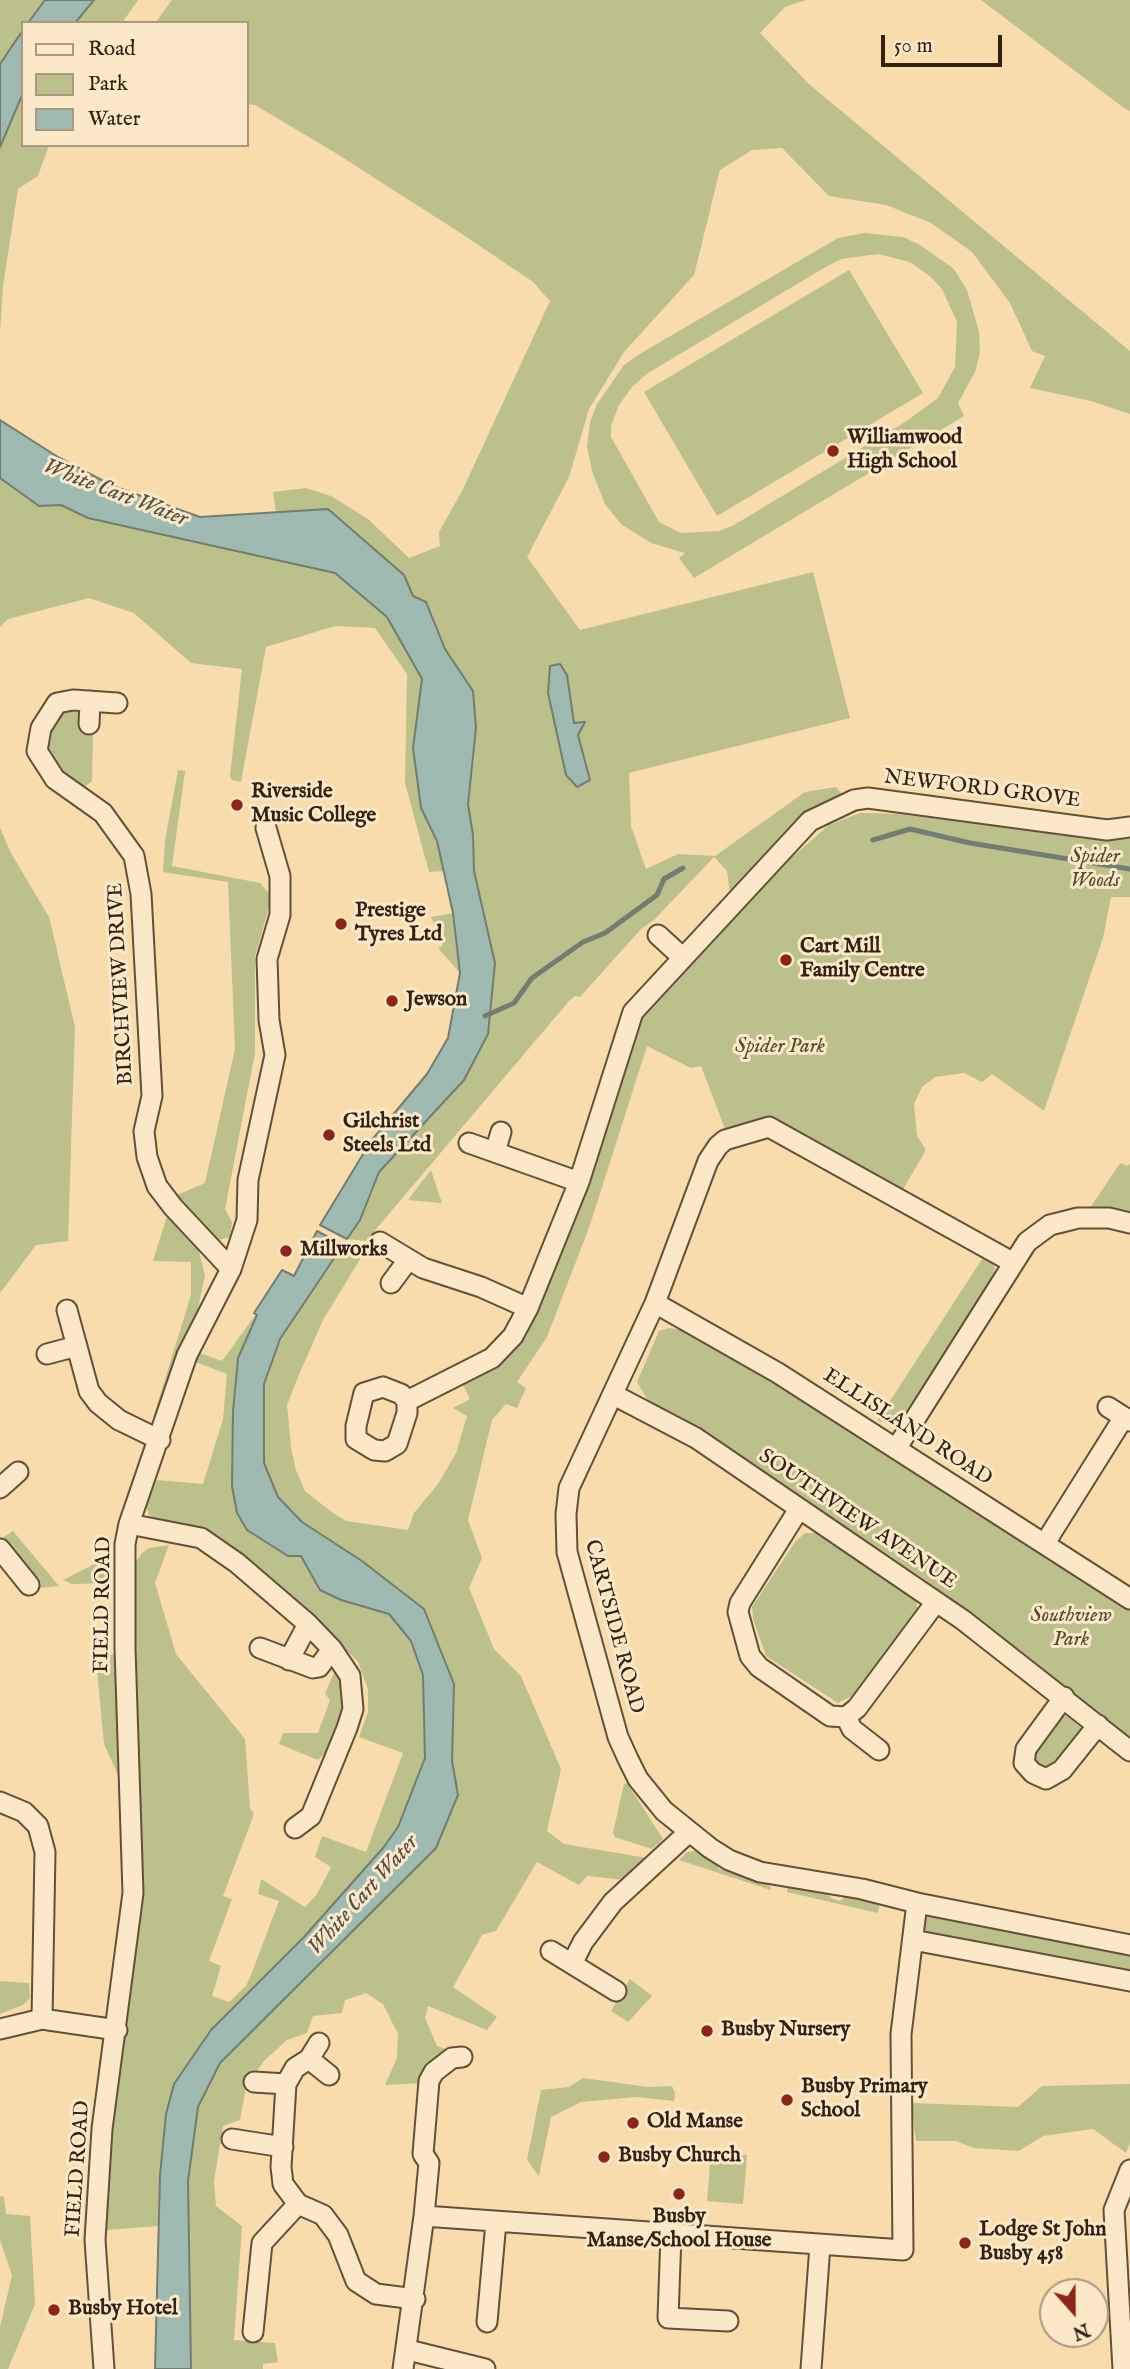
<!DOCTYPE html>
<style>
body{margin:0}
#map{position:relative;width:1130px;height:2369px;overflow:hidden;background:#f8dcac;font-family:"IM FELL English",serif}
canvas{display:block}
.legend{position:absolute;left:21px;top:21px;width:228px;height:126px;box-sizing:border-box;background:#fae8c9;border:2px solid #aa9880;margin:0;padding:9px 12px;list-style:none;font-size:21px;color:#332112}
.legend li{display:flex;align-items:center;gap:14px;height:35px}
.legend b{width:35px;border:2px solid #aa9880}
.north{position:absolute;left:1039px;top:2278px;width:70px;height:70px;box-sizing:border-box;background:#fae8c9;border:2px solid #aa9880;border-radius:50%;rotate:159deg;font-size:19px;font-weight:700;line-height:28px;text-align:center;color:#332112}
.north::after{content:'';display:block;margin:auto;width:24px;height:32px;background:#8f2418;clip-path:polygon(50% 0,100% 100%,50% 72%,0 100%)}
.scale{position:absolute;left:881px;top:35px;width:121px;height:32px;box-sizing:border-box;border:4px solid #332112;border-top:0;padding-left:9px;font-size:21px;line-height:24px;white-space:nowrap;color:#332112;-webkit-text-stroke:5px #fae8c9;paint-order:stroke}
</style>
<div id="map">
<canvas width="1130" height="2369"></canvas>
<ul class="legend">
<li><b style="height:9px;background:#fae8c9"></b>Road</li>
<li><b style="height:19px;background:#bcc08a"></b>Park</li>
<li><b style="height:19px;background:#9fbab1"></b>Water</li>
</ul>
<div class="north">N</div>
<div class="scale">50 m</div>
</div>
<script>
const ctx = document.querySelector('canvas').getContext('2d');
ctx.lineJoin = 'round';
function fillPath(path, color) { ctx.fillStyle = color; ctx.fill(path, 'evenodd'); }
const poly = rows => new Path2D(rows.map(r => 'M' + r).join(''));
function strokePath(path, color, width, dash) { ctx.strokeStyle = color; ctx.lineWidth = width; ctx.lineCap = dash ? 'butt' : 'round'; ctx.setLineDash(dash || []); ctx.stroke(path); }
function write(font, color, halo, rows, align = 'center') {
  ctx.font = font + ' "IM FELL English",serif'; ctx.lineWidth = 6; ctx.setLineDash([]); ctx.textBaseline = 'middle'; ctx.strokeStyle = halo; ctx.fillStyle = color; for (const [text, x, y, turn = 0] of rows) {
    ctx.save(); ctx.translate(x, y); ctx.rotate((+turn || 0) * Math.PI / 180); ctx.textAlign = isNaN(turn) ? turn : align; if (halo) ctx.strokeText(text, 0, 0); ctx.fillText(text, 0, 0); ctx.restore();
  }
}
const green = poly([
 [0,0,45,0,28,23,23,23,23,30,0,64],
 [94,0,138,0,122,23,75,23],
 [172,0,806,0,785,7,760,33,809,84,1130,351,1130,414,1091,401,1030,388,1045,356,1032,351,1010,303,972,252,931,223,886,205,829,196,782,148,752,150,720,170,694,275,624,352,589,409,569,477,527,557,580,630,813,572,850,718,629,773,631,826,646,869,678,854,715,856,805,792,836,787,844,797,730,894,727,871,714,857,654,920,641,929,580,997,575,996,569,1001,366,1241,347,1239,360,1220,379,1172,464,1080,488,1034,495,963,474,871,473,835,468,804,476,728,473,691,445,649,426,602,413,596,404,575,328,509,276,512,273,492,306,488,331,496,368,519,409,558,440,546,439,532,463,489,550,301,533,282,462,234,334,152,255,105,247,104,247,23,155,23],
 [548,693,570,713,574,724,584,722,578,735,590,780,577,787,566,775],
 [981,0,1130,0,1130,111,1124,108],
 [23,93,23,145,49,145,38,176,18,189,3,286,0,331,0,147],
 [865,233,903,237,920,245,954,269,967,290,979,332,980,352,975,372,958,403,964,416,694,578,679,558,685,553,651,543,621,524,605,504,593,474,587,447,590,422,597,404,624,365,638,355,838,238],
 [878,254,910,262,931,277,942,289,957,322,955,367,938,398,905,422,734,525,719,531,681,533,659,522,611,437,611,426,619,405,632,387,648,373,824,268,841,259],
 [849,270,923,393,717,516,644,392],
 [0,478,39,506,61,505,88,518,335,573,387,617,422,679,413,748,421,808,437,841,444,871,429,872,405,783,407,674,375,628,335,626,266,647,241,782,232,780,230,776,242,669,191,663,134,613,89,598,8,619,0,627],
 [70,710,78,712,93,732,92,781,82,789,56,768,48,754,45,742,47,729,62,711],
 [178,770,185,771,172,866,260,883,272,897,255,956,255,1053,225,1209,232,1222,230,1237,219,1240,177,1195,205,1183,235,1049,228,882,163,872,165,840],
 [860,813,899,814,1094,839,1130,837,1130,897,1111,897,1103,938,1044,1111,992,1074,982,1082,964,1073,935,1077,922,1087,914,1104,917,1136,926,1150,902,1191,777,1121,757,1120,725,1129,701,1066,691,1068,647,1046,590,1225,547,1337,517,1382,526,1388,517,1408,506,1404,492,1420,468,1520,482,1558,469,1588,494,1649,521,1676,561,1769,547,1831,564,1844,647,1858,625,1880,587,1876,579,1885,537,1862,496,1931,482,1935,453,1987,497,2017,487,2030,428,2006,425,2018,437,2046,449,2050,423,2083,385,2085,397,2058,398,2034,383,2004,366,1993,345,2000,342,2013,313,2016,307,2033,287,2040,264,2061,246,2087,240,2120,223,2126,214,2181,216,2206,242,2226,234,2340,275,2343,278,2362,263,2364,263,2369,191,2369,188,2181,198,2107,220,2063,282,2000,458,1795,452,1761,454,1684,424,1609,362,1561,302,1522,278,1497,264,1463,264,1384,280,1339,343,1245,368,1246,323,1320,298,1377,287,1405,291,1448,296,1470,305,1491,333,1513,346,1521,408,1530,414,1513,438,1484,456,1453,467,1416,453,1408,470,1399,462,1383,526,1331,540,1308,585,1189,638,1026,645,1014,790,859,829,825],
 [0,828,11,853,49,917,75,1027,68,1241,36,1245,0,1293],
 [453,913,460,973,438,948,443,946,431,917],
 [1120,1163,1128,1166,1130,1163,1130,1215,1088,1211],
 [431,1170,442,1203,408,1200],
 [167,1216,198,1248,205,1275,197,1313,178,1352,159,1417,153,1418,191,1295,191,1262,153,1261],
 [984,1256,992,1260,995,1269,990,1283,913,1405,894,1423,877,1421],
 [256,1314,233,1411,320,1590,341,1600,389,1614,411,1642,423,1675,425,1758,398,1827,383,1848,304,1937,211,2030,174,2084,166,2114,159,2226,105,2230,105,2172,143,1895,134,1565,141,1554,149,1548,169,1545,155,1583,176,1654,245,1739,250,1808,254,1814,223,1896,232,1899,209,1961,221,1966,212,1996,229,2002,246,1986,251,1975,279,1901,258,1894,261,1879,305,1907,317,1894,331,1867,315,1857,322,1836,366,1852,403,1753,359,1737,368,1712,368,1689,358,1662,339,1642,212,1535,202,1528,161,1521,149,1515,146,1505,157,1480,203,1484,223,1419,227,1374,193,1361,197,1352,222,1361],
 [669,1328,688,1331,773,1379,1130,1607,1130,1740,924,1579,718,1441,651,1405,637,1382,659,1331],
 [13,1531,59,1586,40,1588,1,1539],
 [805,1533,817,1533,916,1601,919,1612,854,1695,838,1703,766,1656,753,1619,752,1607,795,1542],
 [100,1561,110,1568,111,1583,72,1584,63,1580],
 [115,1654,117,1705,118,1775,104,1744,96,1659],
 [336,1668,341,1672,347,1706,334,1744,318,1760,279,1744,283,1733,318,1733,330,1700,325,1694],
 [1060,1711,1085,1731,1047,1772,1034,1768,1033,1747],
 [627,1783,663,1839,652,1849,615,1837,613,1833,624,1784],
 [701,1850,714,1857,718,1869,755,1874,759,1882,770,1886,771,1890,679,1860,687,1852],
 [788,1884,825,1890,831,1898,840,1901,849,1893,880,1902,878,1913,787,1892],
 [929,1913,1130,1955,1130,1975,930,1935,924,1928,925,1918],
 [630,1979,652,1996,628,2022,611,2011],
 [0,1981,29,1983,30,1998,23,2005,0,2014],
 [583,2078,648,2087,672,2086,675,2093,674,2101,636,2097,581,2102,551,2117,539,2176,527,2160,541,2090,569,2087],
 [1130,2084,1130,2143,1126,2153,1093,2129,1043,2136,1019,2151,974,2148,956,2141,916,2141,911,2103,1018,2107,1042,2086],
 [711,2152,747,2155,743,2204,707,2201],
 [0,2196,4,2197,6,2214,30,2216,35,2304,8,2369,0,2369,0,2327,12,2275,0,2240]
]);
const water = poly([
 [45,0,94,0,75,23,28,23,45,0],
 [23,30,23,93,0,147,0,64,23,30],
 [0,420,58,457,113,486,200,517,328,509,404,575,413,596,426,602,445,649,473,691,476,728,468,804,473,835,474,871,495,963,488,1034,464,1080,379,1172,360,1220,347,1239,320,1225,371,1141,427,1074,448,1038,460,973,453,913,437,841,421,808,413,748,422,679,387,617,335,573,88,518,61,505,39,506,0,478,0,420],
 [560,664,567,675,574,723,585,722,578,735,590,780,577,787,566,775,548,693,550,666,560,664],
 [317,1231,343,1245,280,1339,264,1384,264,1463,278,1497,302,1522,362,1561,424,1609,454,1684,452,1761,458,1795,436,1848,220,2063,198,2107,188,2181,191,2369,155,2369,160,2175,166,2114,174,2084,211,2030,304,1937,383,1848,398,1827,425,1758,423,1675,411,1641,389,1614,341,1600,320,1590,301,1556,288,1556,247,1530,237,1513,232,1486,233,1411,238,1358,257,1315,254,1313,282,1270,294,1276,317,1231]
]);
const stream = poly([
 [873,840,910,829,970,843,1130,869],
 [485,1016,514,1003,532,978,583,942,605,933,657,895,664,879,683,868]
]);
const street = poly([
 [117,703,73,700,57,703,41,728,37,751,55,779,103,813,134,856,141,894,152,1096,144,1131,147,1157,157,1186,173,1207,231,1269],
 [89,724,90,701],
 [658,935,682,957],
 [469,1143,579,1182],
 [495,1152,501,1132],
 [380,1242,423,1268,481,1287,528,1308],
 [1012,1262,769,1127,725,1140,718,1146,708,1161,655,1303,569,1488,566,1514,567,1552,618,1737,628,1759,638,1779,664,1811,710,1848,729,1860,760,1872,862,1889,917,1903,1130,1945],
 [391,1283,408,1260],
 [655,1303,778,1373,1130,1599],
 [67,1310,89,1391,98,1403,119,1420,160,1440],
 [47,1354,77,1346],
 [383,1387,401,1394,407,1401,407,1413,397,1444,385,1451,374,1450,356,1439,356,1426,364,1393,383,1387],
 [614,1395,696,1438,963,1620,1130,1751],
 [407,1401,492,1358,513,1336,528,1308,579,1182,633,1012,810,821,854,800,868,798,1107,830,1130,827],
 [1108,1407,1130,1421],
 [896,1449,1027,1242,1050,1225,1078,1218,1109,1218,1130,1223],
 [0,1488,18,1472],
 [799,1509,740,1603,738,1612,750,1656,759,1667,830,1716,846,1717,857,1708,936,1602],
 [129,1524,201,1538,237,1563,308,1624,332,1649,350,1676,353,1709,347,1728,311,1816,295,1828],
 [1045,1543,1124,1417],
 [0,1549,29,1585],
 [260,1648,313,1668,319,1667,332,1649],
 [289,1660,308,1624],
 [1064,1697,1026,1749,1024,1763,1033,1773,1046,1779,1062,1770,1098,1725],
 [846,1717,852,1729,879,1750],
 [0,1802,24,1812,38,1826,45,1852,42,2019],
 [913,1940,1130,1981],
 [551,1951,616,1991],
 [573,1962,583,1942,613,1902,689,1832],
 [0,2029,42,2019,117,2030],
 [319,2043,309,2059,329,2075],
 [309,2059,295,2068,286,2084,281,2167,283,2184,298,2204,323,2215,338,2235,356,2281,376,2294,415,2299],
 [254,2082,286,2084],
 [232,2139,283,2147],
 [424,2216,903,2250,901,2034,917,1903],
 [671,2235,668,2318,728,2321],
 [487,2322,496,2222],
 [253,2332,262,2243,298,2204],
 [408,2350,485,2369],
 [104,2369,95,2240,102,2129,133,1893,125,1648,125,1544,129,1524,187,1355,231,1269,247,1220,248,1180,275,1055,269,1020,267,959,280,915,280,876,266,828],
 [403,2369,424,2216,429,2163,423,2154,429,2081,434,2072,452,2058,462,2057],
 [811,2369,820,2245],
 [1123,2369,1114,2210,1130,2170]
]);
const markers = [
 [833,451,7,"#8f2418"],
 [237,805,7,"#8f2418"],
 [341,924,7,"#8f2418"],
 [786,960,7,"#8f2418"],
 [392,1001,7,"#8f2418"],
 [329,1135,7,"#8f2418"],
 [286,1251,7,"#8f2418"],
 [707,2031,7,"#8f2418"],
 [787,2100,7,"#8f2418"],
 [633,2123,7,"#8f2418"],
 [604,2157,7,"#8f2418"],
 [679,2194,7,"#8f2418"],
 [965,2243,7,"#8f2418"],
 [54,2310,7,"#8f2418"]
];
const poiNames = [
 ["Williamwood",847,439],
 ["High School",847,463],
 ["Riverside",251,793],
 ["Music College",251,817],
 ["Prestige",355,912],
 ["Tyres Ltd",355,936],
 ["Cart Mill",800,948],
 ["Family Centre",800,972],
 ["Jewson",406,1001],
 ["Gilchrist",343,1123],
 ["Steels Ltd",343,1147],
 ["Millworks",300,1251],
 ["Busby Nursery",721,2031],
 ["Busby Primary",801,2088],
 ["School",801,2112],
 ["Old Manse",647,2123],
 ["Busby Church",618,2157],
 ["Busby",679,2218,"center"],
 ["Manse/School House",679,2242,"center"],
 ["Lodge St John",979,2231],
 ["Busby 458",979,2255],
 ["Busby Hotel",68,2310]
];
const streetNames = [
 ["NEWFORD GROVE",982,790,7],
 ["BIRCHVIEW DRIVE",122,984,-93],
 ["ELLISLAND ROAD",907,1428,33],
 ["SOUTHVIEW AVENUE",857,1520,34],
 ["FIELD ROAD",104,1605,-89],
 ["CARTSIDE ROAD",613,1627,75],
 ["FIELD ROAD",79,2169,-86]
];
const parkNames = [
 ["Spider",1095,858],
 ["Woods",1095,882],
 ["Spider Park",780,1048],
 ["Southview",1071,1617],
 ["Park",1071,1641]
];
const waterNames = [
 ["White Cart Water",115,494,21],
 ["White Cart Water",364,1896,-48]
];
fillPath(green, '#bcc08a');
fillPath(water, '#9fbab1');
strokePath(water, '#747d71', 2);
strokePath(stream, '#747d71', 5);
strokePath(street, '#645038', 23);
strokePath(street, '#fae8c9', 19);
for (const [x, y, r, color] of markers) { const dot = new Path2D(); dot.arc(x, y, r, 0, 2 * Math.PI); ctx.fillStyle = color; ctx.fill(dot); strokePath(dot, '#fae8c9', 2.5); }
write('bold 21px', '#332112', '#fae8c9', poiNames, 'left');
write('21px', '#332112', '#fae8c9', streetNames);
write('italic 21px', '#554930', '#fae8c9', parkNames);
write('italic 23px', '#534f42', '#fae8c9', waterNames);
</script>
